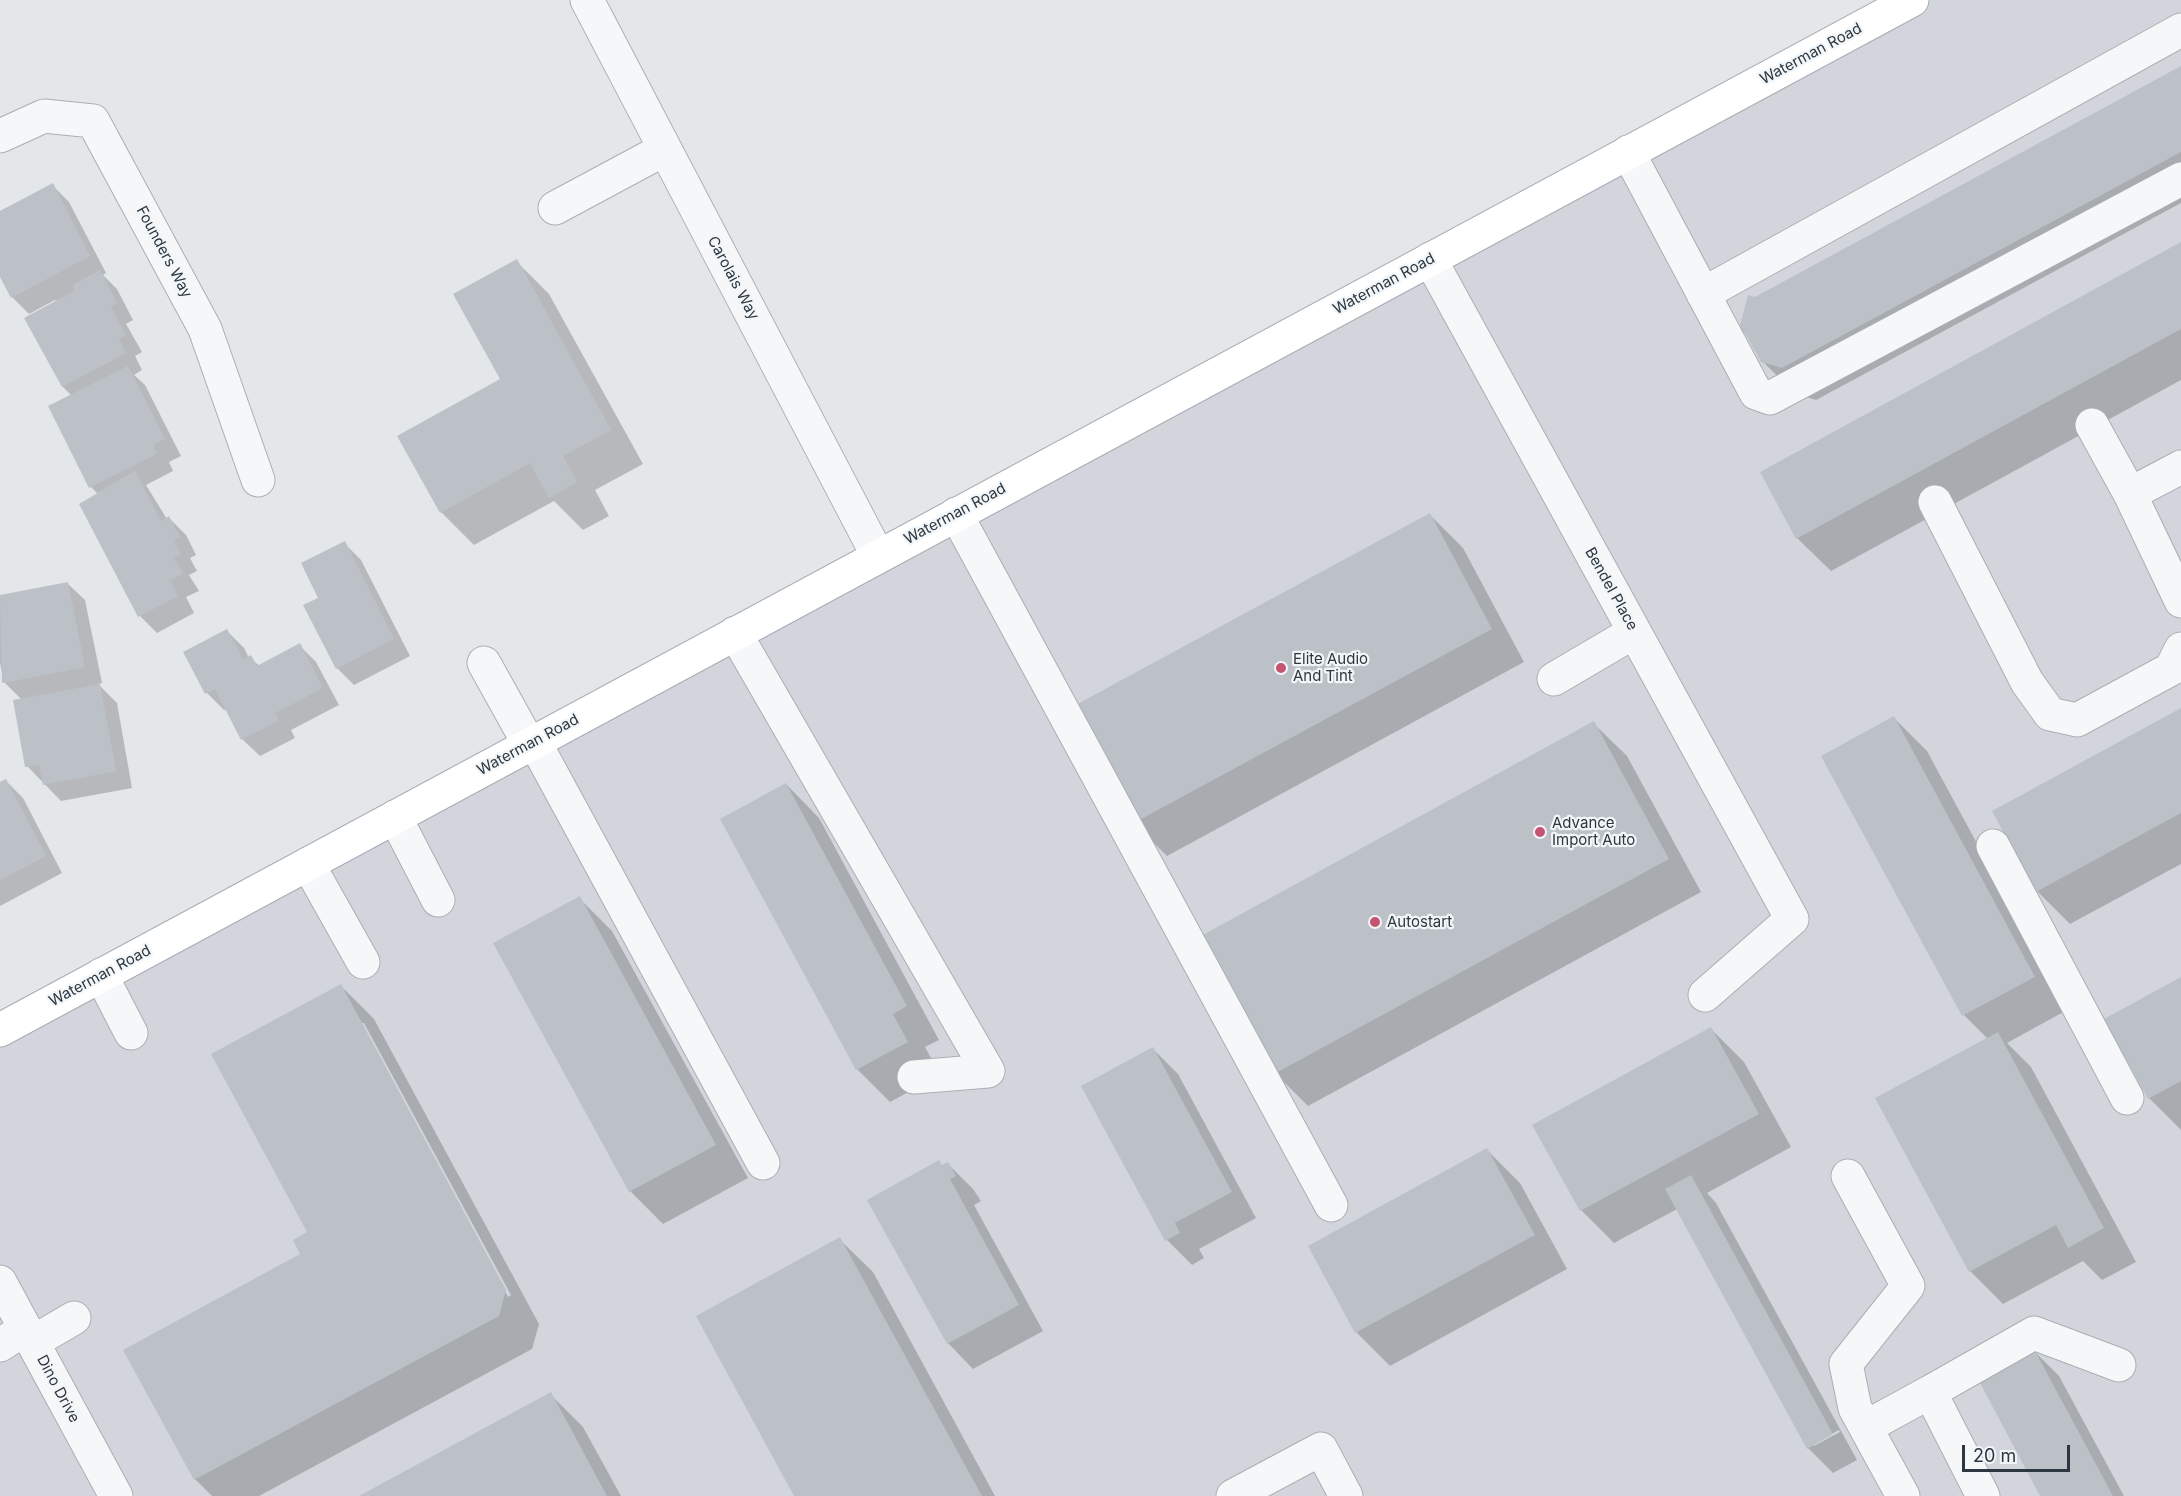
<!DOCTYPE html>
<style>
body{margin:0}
#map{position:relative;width:2181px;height:1496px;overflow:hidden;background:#e4e7ea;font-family:Inter,sans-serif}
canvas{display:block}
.scale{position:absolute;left:1962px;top:1445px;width:108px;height:27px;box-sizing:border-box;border:3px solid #2d3741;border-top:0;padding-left:8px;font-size:18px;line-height:21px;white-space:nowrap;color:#2d3741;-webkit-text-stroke:4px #f3f6f8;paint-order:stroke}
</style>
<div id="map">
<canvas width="2181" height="1496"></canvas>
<div class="scale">20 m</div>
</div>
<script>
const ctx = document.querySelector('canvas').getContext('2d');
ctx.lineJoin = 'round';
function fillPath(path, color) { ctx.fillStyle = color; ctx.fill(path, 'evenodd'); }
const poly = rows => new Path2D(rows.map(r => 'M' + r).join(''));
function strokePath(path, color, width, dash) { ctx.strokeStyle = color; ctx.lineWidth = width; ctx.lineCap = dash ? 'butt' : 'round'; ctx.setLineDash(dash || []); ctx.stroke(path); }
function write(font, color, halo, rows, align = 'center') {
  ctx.font = font + ' Inter,sans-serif'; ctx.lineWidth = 4.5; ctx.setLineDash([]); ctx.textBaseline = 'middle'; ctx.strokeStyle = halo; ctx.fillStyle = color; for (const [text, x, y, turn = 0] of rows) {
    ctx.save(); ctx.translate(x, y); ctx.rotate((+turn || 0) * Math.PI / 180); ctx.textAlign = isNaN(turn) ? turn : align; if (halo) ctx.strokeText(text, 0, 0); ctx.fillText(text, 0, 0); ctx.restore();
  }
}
const built = poly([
 [1912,0,2181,0,2181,1496,0,1496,0,1030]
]);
const shadow = poly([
 [2181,68,2181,203,1816,400,1796,394,1762,361,1749,337,1741,329,1755,299],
 [52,185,69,202,106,273,103,275,117,289,133,320,126,324,142,352,135,356,142,370,134,375,145,385,181,456,169,462,173,471,146,485,167,519,169,518,186,535,196,555,190,558,197,571,189,575,199,591,186,597,194,613,157,633,140,616,81,504,98,494,91,487,72,396,63,387,26,319,57,302,55,300,29,314,12,297,0,274,0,213],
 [2181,244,2181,380,1831,571,1797,538],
 [516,261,549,294,643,464,595,490,609,516,583,530,554,501,474,545,441,512,502,380],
 [1430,515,1463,548,1524,662,1167,856,1134,823],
 [344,543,361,560,410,656,354,685,337,668,320,599],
 [68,584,85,600,102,683,98,684,117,703,132,788,61,801,27,766,22,700,4,682,0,663,0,597],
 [227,631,244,648,249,658,260,666,299,645,316,662,339,705,291,730,295,738,260,756,243,740,227,709,224,710,207,693,185,653],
 [2181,710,2181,864,2070,924,2037,891],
 [1894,718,1927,751,2067,1010,2007,1043,2031,1067,2136,1262,2102,1280,2083,1261,2003,1304,1970,1271,1988,1039,1964,1015,1823,757],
 [1593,723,1627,756,1701,892,1308,1106,1275,1073],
 [6,781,23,798,62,873,0,906,0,784],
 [786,784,819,818,939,1040,925,1047,940,1075,890,1102,857,1069],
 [579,898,612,931,748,1178,663,1224,630,1191],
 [2181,979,2181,1130,2149,1098],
 [341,986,374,1019,539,1324,532,1349,259,1496,212,1496,195,1479,302,1255,309,1233],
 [360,1023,364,1023,511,1295,508,1297],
 [1711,1029,1744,1062,1791,1147,1707,1193,1716,1203,1857,1460,1833,1473,1808,1448,1677,1209,1614,1243,1581,1210],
 [1839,1430,1840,1432,1814,1446,1814,1443],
 [1153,1049,1178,1074,1256,1218,1199,1249,1204,1258,1192,1265,1167,1240],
 [1487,1150,1520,1183,1567,1269,1390,1366,1357,1333,1310,1246],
 [948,1164,973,1189,981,1201,974,1205,1043,1331,973,1369,948,1343,869,1200],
 [839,1239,873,1272,995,1496,795,1496],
 [2034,1351,2059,1376,2124,1496,2042,1496],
 [550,1394,583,1427,621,1496,363,1496]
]);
const building = poly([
 [2181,66,2181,152,1782,368,1761,362,1744,331,1739,329,1748,295,1755,297],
 [53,183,90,256,11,298,0,277,0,211],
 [2181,242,2181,329,1796,539,1760,472],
 [517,259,611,430,563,456,577,482,549,498,530,463,440,513,397,436,500,379,453,294],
 [100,270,117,303,111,307,126,335,119,339,126,353,62,387,24,318,74,291,73,285],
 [128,366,165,439,153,445,157,454,89,488,48,406],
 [135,471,161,521,169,516,180,537,174,541,181,554,174,558,183,574,170,580,178,596,138,617,79,504],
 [1430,513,1492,629,1132,824,1070,708],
 [345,541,394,639,336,669,303,605,318,598,301,563],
 [68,582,85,667,2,683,0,595],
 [227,629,243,659,251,655,257,666,300,643,323,688,275,713,279,721,241,740,215,689,205,694,183,652],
 [100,684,116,771,43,785,39,765,25,767,13,700],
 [2181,708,2181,813,2036,892,1992,811],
 [1894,716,2035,977,1962,1016,1821,756],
 [1594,721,1669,859,1274,1074,1199,937],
 [6,779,46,856,0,880,0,782],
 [786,783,907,1006,893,1014,908,1042,856,1070,720,819],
 [580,896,716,1145,629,1192,493,943],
 [2181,977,2181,1081,2148,1099,2104,1019],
 [341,984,506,1290,499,1316,194,1480,123,1350,300,1254,293,1240,307,1232,211,1054],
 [1711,1027,1759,1114,1580,1211,1532,1125],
 [1998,1032,2104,1228,2068,1248,2056,1225,1969,1272,1875,1098],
 [1153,1047,1232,1192,1175,1223,1180,1233,1165,1241,1081,1086],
 [1487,1148,1535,1235,1355,1333,1308,1246],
 [939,1160,942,1165,948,1162,956,1176,950,1179,1019,1305,947,1344,867,1200],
 [1691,1175,1833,1434,1807,1449,1665,1189],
 [840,1237,982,1496,794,1496,696,1316],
 [2034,1349,2113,1496,2040,1496,1978,1379],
 [551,1392,607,1496,359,1496]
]);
const minor = poly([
 [587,0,878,556],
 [0,136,44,116,93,121,205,329,258,480],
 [1628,152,1756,393,1770,398,2181,179],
 [555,208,665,149],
 [1430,259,1792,919,1705,995],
 [1703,294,2181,30],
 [2092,425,2130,494],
 [2181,467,2130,494,2181,601],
 [1935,502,2027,682,2050,714,2077,720,2171,669,2181,649],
 [956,514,1331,1205],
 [735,633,988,1071,914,1077],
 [484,663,529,744],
 [1554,679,1634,632],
 [534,741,763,1163],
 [395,817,438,900],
 [1993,846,2127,1098],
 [308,864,363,962],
 [101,975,131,1033],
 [1848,1176,1908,1286,1846,1364,1855,1408,1903,1496],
 [0,1282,116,1496],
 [33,1342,74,1318],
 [0,1345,25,1329],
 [1930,1392,2034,1333,2119,1365],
 [1866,1427,1930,1392,1983,1496],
 [1233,1496,1321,1449,1346,1496]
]);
const major = poly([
 [0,1030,1912,0]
]);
const markers = [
 [1281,668,6,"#c45472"],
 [1540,832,6,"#c45472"],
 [1375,922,6,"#c45472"]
];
const streetNames = [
 ["Waterman Road",1811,54,-28],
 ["Founders Way",164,252,62],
 ["Carolais Way",733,278,62],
 ["Waterman Road",1384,284,-28],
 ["Waterman Road",955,514,-28],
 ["Bendel Place",1611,589,61],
 ["Waterman Road",528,745,-28],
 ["Waterman Road",100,976,-28],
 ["Dino Drive",58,1389,62]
];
const poiNames = [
 ["Elite Audio",1293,659],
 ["And Tint",1293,676],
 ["Advance",1552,823],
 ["Import Auto",1552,840],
 ["Autostart",1387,922]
];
fillPath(built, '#d2d6dc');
fillPath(shadow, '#0003');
fillPath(building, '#bbc1c7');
strokePath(minor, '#a9afb4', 35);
strokePath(major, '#a4adb5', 35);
strokePath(minor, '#f6f7f9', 33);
strokePath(major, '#fff', 33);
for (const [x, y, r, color] of markers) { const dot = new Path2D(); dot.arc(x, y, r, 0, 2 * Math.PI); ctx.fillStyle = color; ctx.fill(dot); strokePath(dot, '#f3f6f8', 2); }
write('15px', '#2d3741', '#f3f6f8', streetNames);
write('15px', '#2d3741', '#f3f6f8', poiNames, 'left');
</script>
